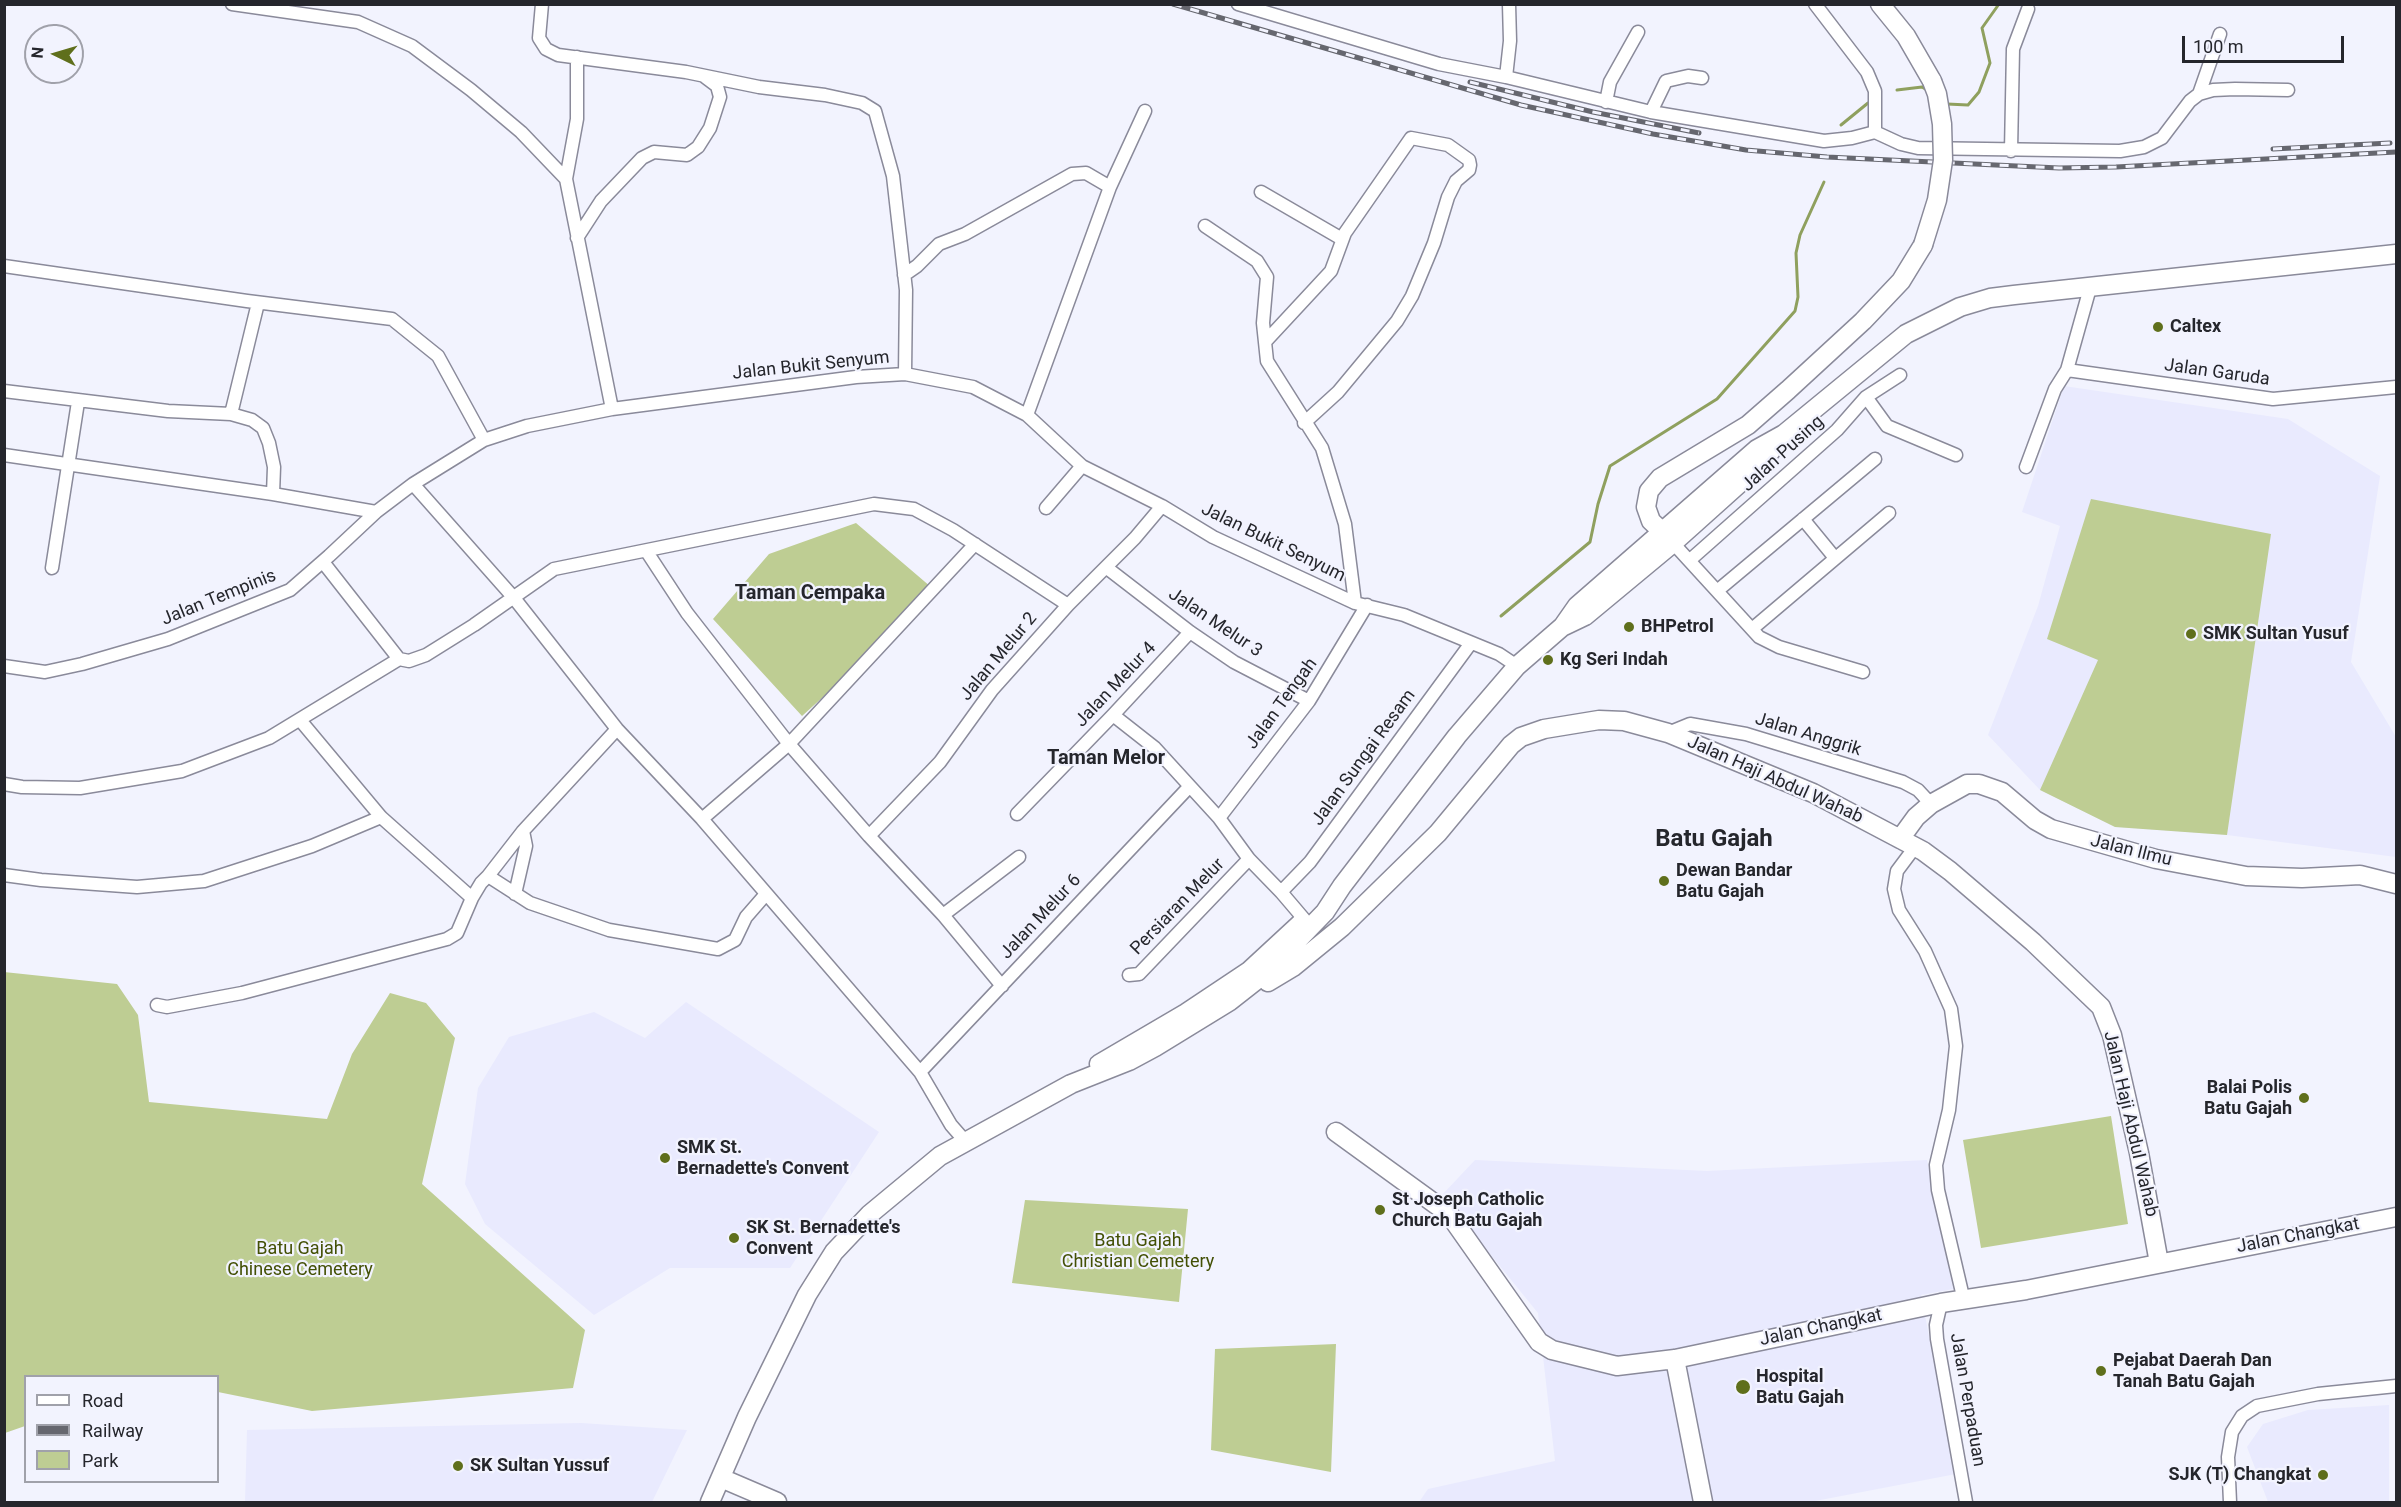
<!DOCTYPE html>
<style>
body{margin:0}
#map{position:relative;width:2401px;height:1507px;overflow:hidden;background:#f2f3fe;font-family:Roboto,sans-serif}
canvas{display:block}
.frame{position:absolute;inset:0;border:6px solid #25262c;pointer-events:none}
.legend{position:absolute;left:24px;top:1375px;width:195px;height:108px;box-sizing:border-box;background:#f2f3fe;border:2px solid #a0a1aa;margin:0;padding:8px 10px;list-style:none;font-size:18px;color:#25262c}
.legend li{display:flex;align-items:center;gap:12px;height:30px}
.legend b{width:30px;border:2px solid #a0a1aa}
.north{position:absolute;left:24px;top:24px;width:60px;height:60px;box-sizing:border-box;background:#f2f3fe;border:2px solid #a0a1aa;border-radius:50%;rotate:275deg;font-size:16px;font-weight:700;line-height:24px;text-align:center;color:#25262c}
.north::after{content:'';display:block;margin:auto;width:21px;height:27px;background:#5f6f1c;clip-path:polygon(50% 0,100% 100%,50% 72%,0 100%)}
.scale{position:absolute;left:2182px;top:36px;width:162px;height:27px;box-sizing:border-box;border:3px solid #25262c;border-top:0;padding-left:8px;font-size:18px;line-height:21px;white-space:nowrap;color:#25262c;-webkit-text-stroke:4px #f2f3fe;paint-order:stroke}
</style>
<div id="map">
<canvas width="2401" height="1507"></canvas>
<div class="frame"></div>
<ul class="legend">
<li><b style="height:8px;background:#fff"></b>Road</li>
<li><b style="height:8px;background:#66676f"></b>Railway</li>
<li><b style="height:16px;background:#becd93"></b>Park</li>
</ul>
<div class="north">N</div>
<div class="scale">100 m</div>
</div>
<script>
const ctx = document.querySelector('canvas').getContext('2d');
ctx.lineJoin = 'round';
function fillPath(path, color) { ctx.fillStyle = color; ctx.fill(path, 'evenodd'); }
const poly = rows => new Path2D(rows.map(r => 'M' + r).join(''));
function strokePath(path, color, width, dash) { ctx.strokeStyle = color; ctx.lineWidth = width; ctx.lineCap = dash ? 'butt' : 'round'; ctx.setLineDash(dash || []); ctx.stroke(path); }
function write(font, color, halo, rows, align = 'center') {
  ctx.font = font + ' Roboto,sans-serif'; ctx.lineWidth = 4.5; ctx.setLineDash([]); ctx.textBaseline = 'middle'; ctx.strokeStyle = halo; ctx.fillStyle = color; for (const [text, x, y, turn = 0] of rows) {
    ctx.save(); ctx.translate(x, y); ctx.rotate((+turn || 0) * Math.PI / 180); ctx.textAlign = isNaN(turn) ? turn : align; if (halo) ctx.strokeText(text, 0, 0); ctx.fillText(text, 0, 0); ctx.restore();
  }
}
const built = poly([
 [2064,386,2288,419,2380,476,2351,662,2396,737,2396,857,2227,835,2115,827,2040,790,1988,735,2038,606,2060,526,2022,512],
 [686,1002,879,1132,790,1268,670,1268,594,1315,485,1224,465,1184,478,1088,509,1037,594,1012,645,1038],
 [1475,1160,1707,1171,1927,1160,1953,1289,1921,1295,1956,1474,1810,1502,1419,1502,1428,1489,1555,1461,1538,1313,1442,1195],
 [2389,1405,2389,1502,2268,1502,2247,1447,2263,1424,2308,1410],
 [581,1423,687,1430,652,1502,245,1502,247,1430]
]);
const green = poly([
 [2091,499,2271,534,2227,835,2115,827,2040,790,2098,660,2047,639],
 [856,523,938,593,802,716,713,619,769,554],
 [4,972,117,984,138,1015,149,1102,327,1119,352,1054,390,993,426,1003,455,1038,422,1184,585,1330,573,1388,312,1411,218,1392,218,1376,26,1376,25,1426,5,1433],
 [2111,1116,2128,1224,1981,1248,1963,1140],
 [1025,1200,1188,1209,1179,1302,1012,1283],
 [1336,1344,1331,1472,1211,1450,1215,1349]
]);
const stream = poly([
 [1897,90,1922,87,1927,90],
 [1947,104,1968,105,1979,92,1990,63,1982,28,1999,4],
 [1841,125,1868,103],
 [1501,616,1590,542,1598,504,1610,466,1717,399,1795,311,1798,297,1796,253,1800,235,1824,182]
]);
const street = poly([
 [232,4,358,22,412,46,471,90,521,132,566,179,612,409],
 [542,4,539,38,546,49,558,55,686,72,759,87,825,95,862,103,875,111,893,176,906,290,905,374],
 [1238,4,1439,64,1506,77,1651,112,1824,141,1852,138,1875,132,1875,91,1867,72,1815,4],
 [1506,77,1510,41,1509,4],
 [2199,94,2220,34],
 [1606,102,1610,82,1638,32],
 [1651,112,1666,81,1688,76,1702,78],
 [1875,132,1901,144,1918,148,2120,151,2144,147,2162,138,2190,101,2199,94,2213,90,2235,89,2288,90],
 [2011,151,2013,49,2028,9],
 [566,179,577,119,577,57],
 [1261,192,1342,239],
 [1205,226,1257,261,1267,277,1263,323,1267,361,1322,448,1345,524,1355,603],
 [577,238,601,201,642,158,654,152,687,155,698,147,710,128,720,97,717,86,705,77],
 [4,266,247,301,392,319,438,356,484,440],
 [904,275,917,266,939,244,965,234,1072,174,1086,173,1110,187],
 [1266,341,1331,271,1345,233,1411,138,1448,145,1469,160,1470,165,1469,170,1456,181,1448,197,1434,243,1412,296,1397,321,1338,392,1304,423],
 [2067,370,2273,399,2396,387],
 [4,391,168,411,231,414,258,303],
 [1866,397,1887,426,1956,455],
 [231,414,252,420,263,428,269,443,274,467,273,494,376,512],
 [1027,415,1110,187,1145,111],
 [4,455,273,494],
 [2026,467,2055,389,2067,370,2090,288],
 [413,484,514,598,617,729,702,819,920,1072,951,1125,965,1141],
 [1046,508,1082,466],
 [1803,519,1835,558],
 [1673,543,1759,637,1779,647,1863,672],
 [647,552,687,613,789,744,869,836,943,915,1002,986],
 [1690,560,1837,430,1866,397,1900,375],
 [323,562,399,659],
 [52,568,78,402],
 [1107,568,1190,632,1234,662,1309,701],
 [1717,591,1875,459],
 [1752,629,1889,513],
 [4,666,45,672,82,664,168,639,290,590,329,556,376,512,413,484,484,440,527,426,612,409,856,377,905,374,973,387,1027,415,1082,466,1162,506,1213,537,1355,603,1404,615,1499,654,1517,666],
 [1113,715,1155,748,1219,818,1249,859,1281,892,1304,919],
 [300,720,381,817,472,898,481,883,488,876,523,831,617,729],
 [1668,733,1690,724,1746,734,1903,782,1918,790,1931,804],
 [4,784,22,787,80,788,182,771,269,738,399,659,409,661,426,655,474,625,554,569,874,504,914,509,953,530,1068,605],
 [1017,814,1113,715,1190,632],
 [1219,818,1309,701,1367,605],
 [702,819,789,744,975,544],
 [869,836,940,762,992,690,1068,605,1135,538,1162,506],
 [1915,847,1897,871,1894,889,1899,910,1925,951,1951,1009,1956,1046,1949,1110,1936,1165,1938,1190,1964,1301],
 [4,875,41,880,137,887,204,881,312,846,381,817],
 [488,876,530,903,609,930,718,949,735,940,746,917,766,894],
 [1281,892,1310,862,1471,643],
 [515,894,526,846,523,831],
 [943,915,1019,857],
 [1129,975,1139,974,1249,859],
 [157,1005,167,1007,242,993,447,939,457,933,472,898],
 [920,1072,1189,787],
 [1941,1303,1936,1325,1937,1339,1966,1502],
 [2230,1502,2228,1457,2232,1432,2242,1416,2257,1406,2318,1394,2396,1386]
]);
const secondary = poly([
 [1880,4,1906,36,1932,81],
 [1670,539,1651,521,1646,507,1649,491,1660,478,1748,425,1788,390,1863,321,1901,281,1923,245],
 [1563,626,1577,606,1757,449,1784,434,1906,334,1960,307,1990,298,2014,295,2396,254],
 [1900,839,1916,817,1931,804,1967,784,1979,784,2002,792,2035,820,2051,829,2156,859,2246,876,2302,878,2360,875,2396,884],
 [1268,982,1293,967,1342,927,1438,833,1511,745,1521,737,1544,729,1599,720,1624,721,1668,733,1813,793,1923,851,1950,871,2033,942,2101,1007,2112,1035,2139,1153,2159,1263],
 [1099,1064,1186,1013,1249,971,1302,922],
 [1336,1132,1449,1214,1539,1342,1552,1350,1617,1366,1675,1359,1941,1303,2026,1290,2396,1217],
 [1675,1359,1703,1502],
 [721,1478,777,1502],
 [710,1502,747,1417,807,1295,834,1252,870,1214,940,1156,1071,1084,1129,1061,1155,1047,1230,1001,1267,972,1325,912,1342,886,1457,736,1517,666,1562,627,1585,616,1673,543,1760,465,1784,434]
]);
const rail = poly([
 [1173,4,1521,105,1653,134,1746,150,1827,157,2059,168,2116,167,2396,152],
 [1470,82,1593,112,1699,133],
 [2273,149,2390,143]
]);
const secondaryBridge = poly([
 [1923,245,1937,200,1943,160,1942,124,1937,94,1932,81]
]);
const markers = [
 [2158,327,6,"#5f6f1c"],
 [1629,627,6,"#5f6f1c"],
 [2191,634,6,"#5f6f1c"],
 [1548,660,6,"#5f6f1c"],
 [1664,881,6,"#5f6f1c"],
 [2304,1098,6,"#5f6f1c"],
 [665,1158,6,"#5f6f1c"],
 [1380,1210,6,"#5f6f1c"],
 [734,1238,6,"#5f6f1c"],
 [2101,1371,6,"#5f6f1c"],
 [1743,1387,8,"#5f6f1c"],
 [458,1466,6,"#5f6f1c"],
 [2323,1475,6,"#5f6f1c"]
];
const poiNames = [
 ["Caltex",2170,327],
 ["BHPetrol",1641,627],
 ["SMK Sultan Yusuf",2203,634],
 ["Kg Seri Indah",1560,660],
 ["Dewan Bandar",1676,871],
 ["Batu Gajah",1676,892],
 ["Balai Polis",2292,1088,"right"],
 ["Batu Gajah",2292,1109,"right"],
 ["SMK St.",677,1148],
 ["Bernadette's Convent",677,1169],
 ["St Joseph Catholic",1392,1200],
 ["Church Batu Gajah",1392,1221],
 ["SK St. Bernadette's",746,1228],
 ["Convent",746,1249],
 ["Pejabat Daerah Dan",2113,1361],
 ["Tanah Batu Gajah",2113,1382],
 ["Hospital",1756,1377],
 ["Batu Gajah",1756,1398],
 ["SK Sultan Yussuf",470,1466],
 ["SJK (T) Changkat",2311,1475,"right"]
];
const streetNames = [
 ["Jalan Bukit Senyum",811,366,-6],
 ["Jalan Garuda",2217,373,8],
 ["Jalan Pusing",1783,454,-42],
 ["Jalan Bukit Senyum",1273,543,26],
 ["Jalan Tempinis",219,598,-22],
 ["Jalan Melur 3",1215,623,34],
 ["Jalan Melur 2",999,657,-50],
 ["Jalan Melur 4",1116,685,-47],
 ["Jalan Tengah",1282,704,-54],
 ["Jalan Anggrik",1808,735,17],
 ["Jalan Sungai Resam",1364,758,-54],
 ["Jalan Haji Abdul Wahab",1775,780,24],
 ["Jalan Ilmu",2131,851,14],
 ["Persiaran Melur",1178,907,-46],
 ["Jalan Melur 6",1041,917,-47],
 ["Jalan Haji Abdul Wahab",2130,1124,77],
 ["Jalan Changkat",2298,1236,-11],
 ["Jalan Changkat",1821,1328,-12],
 ["Jalan Perpaduan",1967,1400,80]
];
const parkNames = [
 ["Batu Gajah",1138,1241],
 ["Christian Cemetery",1138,1262],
 ["Batu Gajah",300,1249],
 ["Chinese Cemetery",300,1270]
];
const neighbourhoodNames = [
 ["Taman Cempaka",810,594],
 ["Taman Melor",1106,759]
];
const districtNames = [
 ["Batu Gajah",1714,840]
];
fillPath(built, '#e9eafe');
fillPath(green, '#becd93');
strokePath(stream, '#8fa05e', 3);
strokePath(street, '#8a8a9a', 15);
strokePath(secondary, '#8a8a9a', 21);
strokePath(street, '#fff', 12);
strokePath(secondary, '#fff', 18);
strokePath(rail, '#66676f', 5);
strokePath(rail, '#f2f3fe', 3, [9]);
strokePath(secondaryBridge, '#8a8a9a', 21, []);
strokePath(secondaryBridge, '#fff', 18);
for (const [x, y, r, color] of markers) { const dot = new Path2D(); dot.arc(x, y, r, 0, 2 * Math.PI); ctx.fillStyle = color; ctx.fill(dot); strokePath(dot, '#f2f3fe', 2); }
write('bold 18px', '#25262c', '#f2f3fe', poiNames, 'left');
write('18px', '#25262c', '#f2f3fe', streetNames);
write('18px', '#435005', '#f2f3fe', parkNames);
write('bold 20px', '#25262c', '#f2f3fe', neighbourhoodNames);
write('bold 24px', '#25262c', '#f2f3fe', districtNames);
</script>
